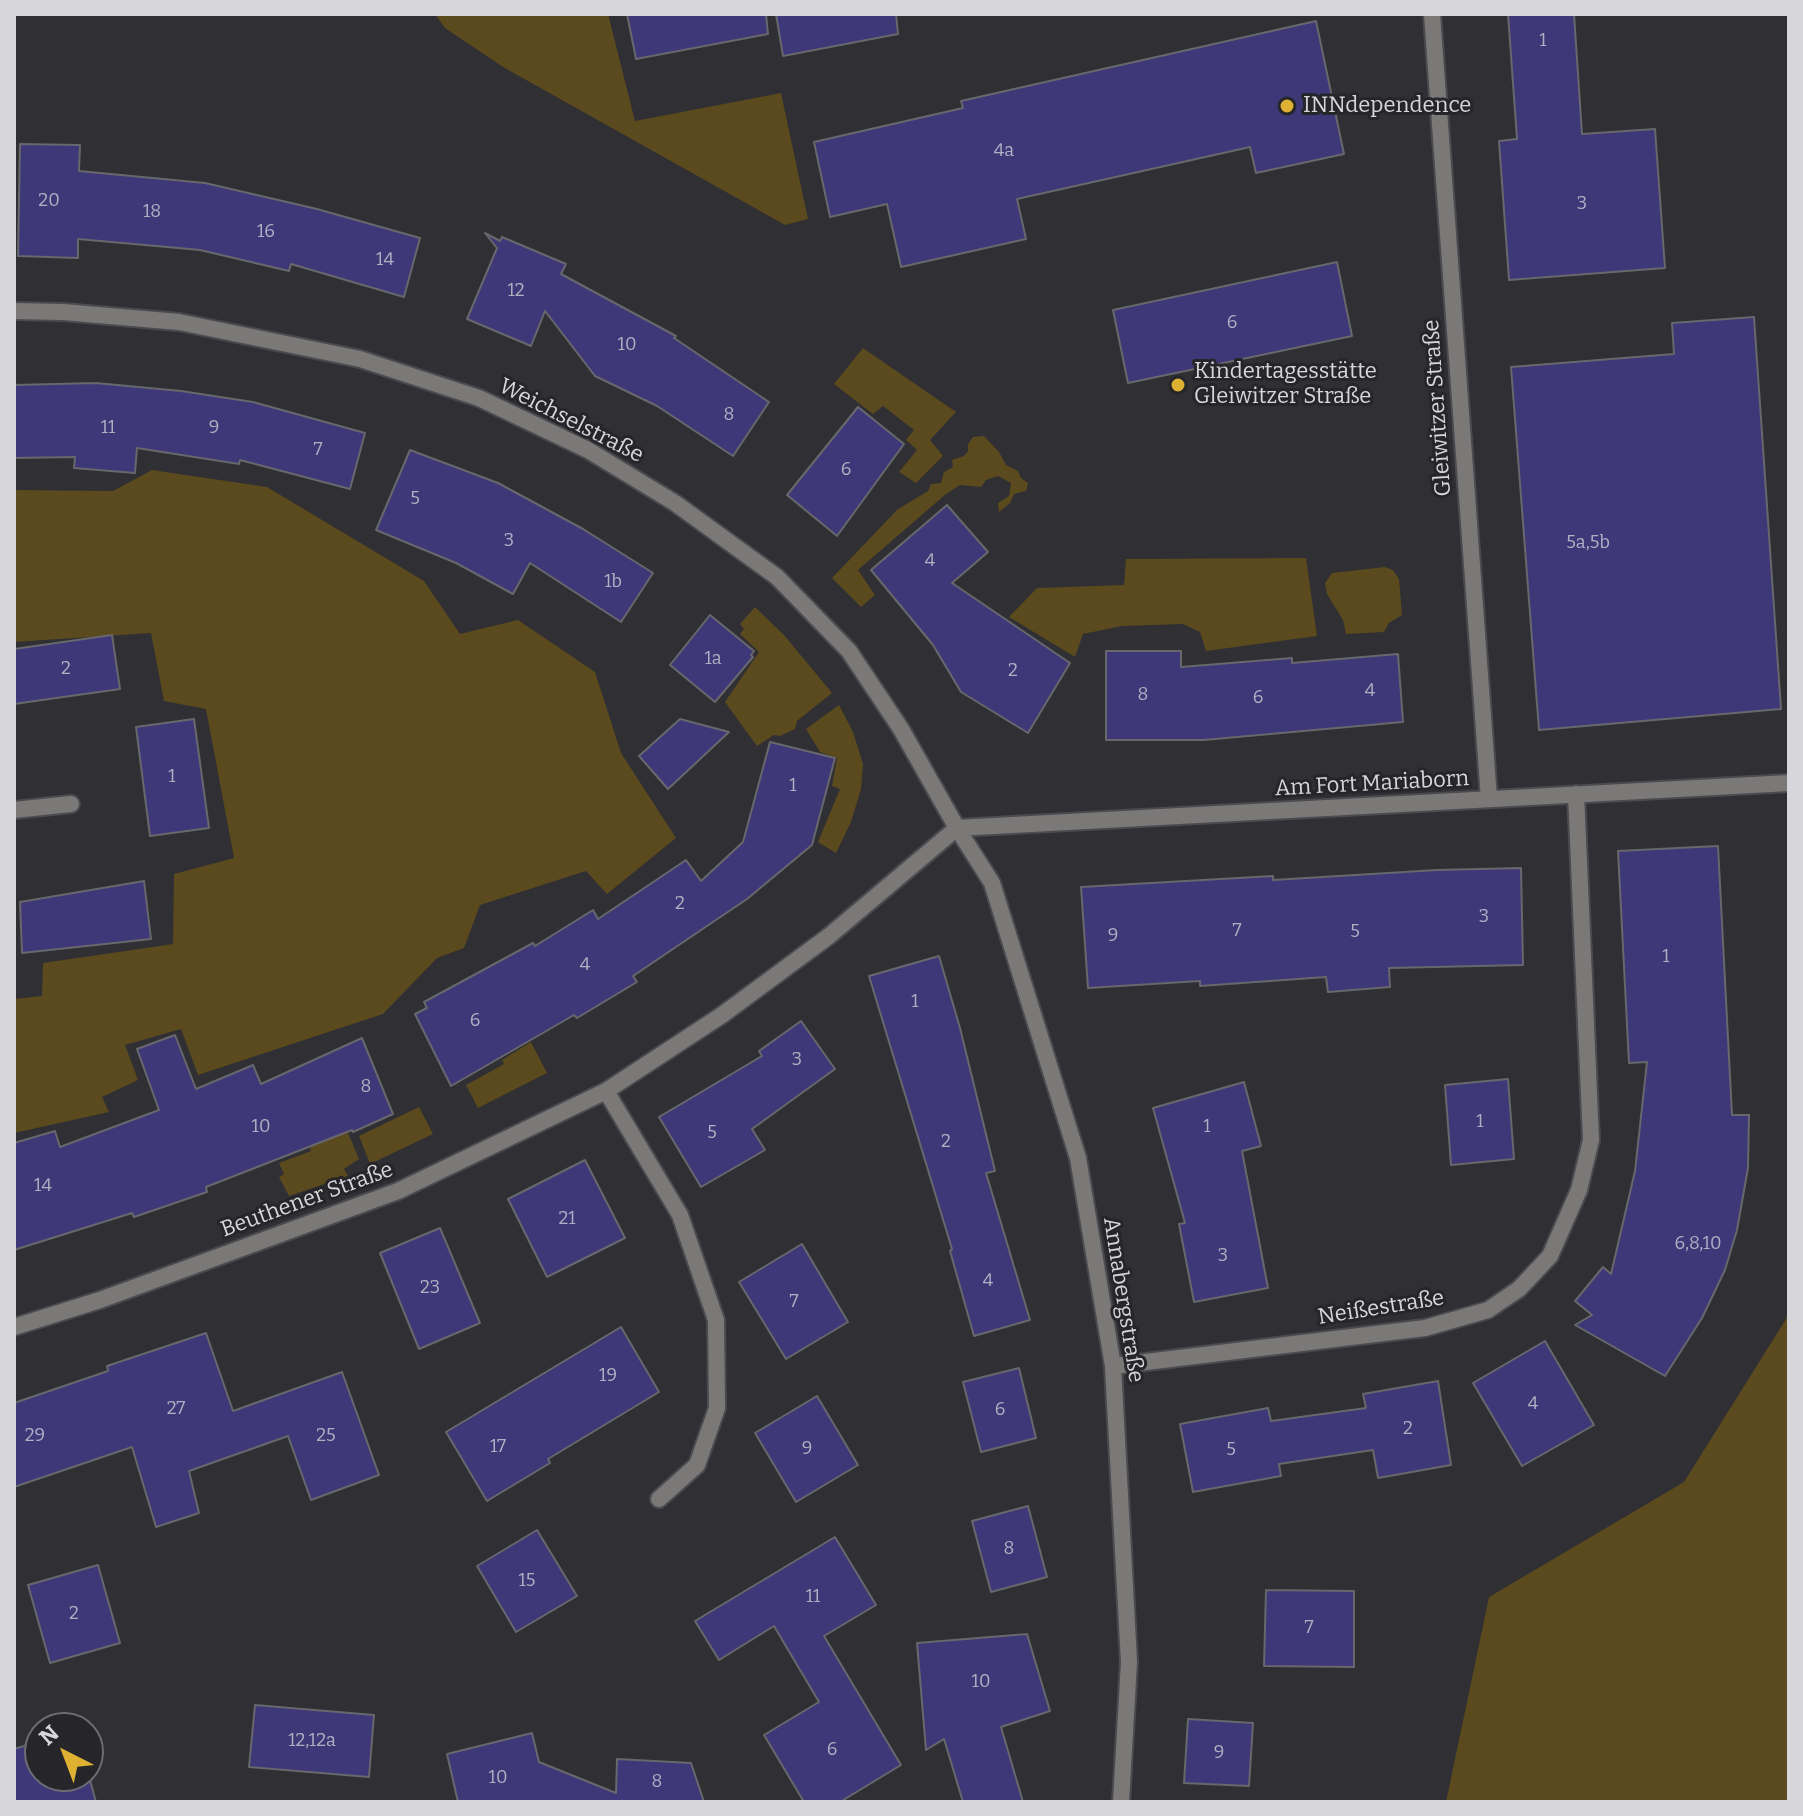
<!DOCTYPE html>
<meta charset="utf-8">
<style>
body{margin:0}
#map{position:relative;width:1803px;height:1816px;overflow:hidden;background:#2f2f34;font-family:Bitter,serif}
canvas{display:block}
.frame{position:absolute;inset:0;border:16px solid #d7d7db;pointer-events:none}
.north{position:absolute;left:24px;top:1712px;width:80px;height:80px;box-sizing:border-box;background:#26262a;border:2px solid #6d6d71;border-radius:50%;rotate:318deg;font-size:22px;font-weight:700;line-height:32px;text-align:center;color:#d7d7db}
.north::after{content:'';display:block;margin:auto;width:28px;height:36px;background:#deb133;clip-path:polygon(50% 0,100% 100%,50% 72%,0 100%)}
</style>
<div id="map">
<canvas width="1803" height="1816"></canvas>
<div class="frame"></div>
<div class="north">N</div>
</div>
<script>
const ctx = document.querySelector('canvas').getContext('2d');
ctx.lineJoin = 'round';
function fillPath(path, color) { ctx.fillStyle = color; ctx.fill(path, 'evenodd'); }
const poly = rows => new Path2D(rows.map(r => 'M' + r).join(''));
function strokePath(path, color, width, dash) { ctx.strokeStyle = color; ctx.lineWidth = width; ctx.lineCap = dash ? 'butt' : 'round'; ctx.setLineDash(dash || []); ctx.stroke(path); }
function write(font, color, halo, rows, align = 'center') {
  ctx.font = font + ' Bitter,serif'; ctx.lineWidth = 6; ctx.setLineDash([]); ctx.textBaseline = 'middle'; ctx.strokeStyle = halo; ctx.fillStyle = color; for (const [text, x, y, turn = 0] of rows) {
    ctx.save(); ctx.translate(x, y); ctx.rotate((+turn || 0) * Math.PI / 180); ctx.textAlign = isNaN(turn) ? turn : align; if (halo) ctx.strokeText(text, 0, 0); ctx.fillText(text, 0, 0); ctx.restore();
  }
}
const green = poly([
 [435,14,608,14,635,121,781,93,808,219,785,225,503,67,445,28],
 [863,348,956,412,930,440,943,456,916,483,899,472,917,450,906,440,914,430,883,406,873,414,834,384],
 [984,436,999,452,1006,465,1018,471,1021,478,1028,483,1026,491,1014,494,1010,503,999,512,998,503,1009,496,1011,483,998,476,986,480,981,487,960,485,946,494,858,570,875,595,861,607,832,578,898,509,928,491,931,484,941,483,944,472,953,467,952,460,964,456,968,451,968,444,973,437],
 [152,470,267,487,424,581,460,634,518,620,595,672,621,753,676,838,607,894,586,871,480,905,464,948,437,958,383,1014,198,1075,181,1029,125,1045,138,1080,102,1097,109,1112,14,1133,14,999,42,996,43,963,173,944,174,874,234,858,206,709,164,701,151,633,14,642,14,490,113,491],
 [1306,558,1317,636,1206,651,1200,632,1183,624,1122,626,1083,634,1075,657,1009,617,1037,588,1124,585,1126,559],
 [1385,567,1393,570,1399,579,1402,615,1389,623,1384,632,1346,634,1343,620,1327,594,1325,583,1332,573],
 [755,607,784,635,832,693,797,721,795,729,780,736,774,735,757,746,725,702,759,652,740,634,744,629,740,624],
 [839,705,853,732,863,764,861,789,851,822,836,853,818,842,840,789,832,786,837,758,820,752,806,729],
 [531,1042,547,1073,478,1108,466,1085,504,1064,502,1060],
 [419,1107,433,1134,370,1164,359,1136],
 [345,1126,359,1159,344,1169,348,1176,289,1196,279,1177,284,1174,279,1163,311,1151,309,1143],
 [1789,1309,1789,1802,1446,1802,1489,1597,1684,1482,1786,1319]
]);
const building = poly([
 [627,14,766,14,768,34,636,59,627,14],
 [776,14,896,14,898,34,783,56,776,14],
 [1508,14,1574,14,1582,134,1655,129,1665,268,1509,280,1499,141,1517,139,1508,14],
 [1316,21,1344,154,1256,173,1250,147,1017,199,1026,239,901,267,887,204,830,217,814,142,963,108,961,101,1316,21],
 [20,144,80,145,79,171,205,183,317,209,420,238,404,297,291,264,289,271,200,250,78,239,78,258,18,256,20,144],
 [485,233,500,241,502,237,566,264,561,274,676,336,674,338,769,402,733,456,657,406,595,376,545,311,531,346,467,319,497,248,485,233],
 [1337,262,1352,336,1128,383,1113,310,1337,262],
 [1754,317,1781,709,1539,730,1511,367,1674,354,1672,323,1754,317],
 [96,383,181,391,253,402,365,433,350,489,240,460,239,464,137,448,135,473,74,468,75,457,14,458,14,385,96,383],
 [858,407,904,444,837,536,787,495,858,407],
 [410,450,498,483,583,529,653,573,621,622,530,563,513,594,456,563,376,530,410,450],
 [947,505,988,552,952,583,1070,663,1028,733,961,692,933,645,871,570,947,505],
 [710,615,754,651,751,655,753,657,715,702,670,665,710,615],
 [112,635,120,689,14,704,14,649,112,635],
 [1106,651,1181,651,1181,667,1292,658,1292,663,1398,654,1403,722,1204,740,1106,740,1106,651],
 [194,719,209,828,150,836,136,727,194,719],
 [680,719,729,732,668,789,639,756,680,719],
 [770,742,835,758,812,845,747,899,633,976,637,982,577,1018,574,1015,451,1086,415,1014,427,1008,424,1002,533,943,535,946,593,910,598,919,686,860,701,881,743,842,770,742],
 [1718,846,1732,1115,1749,1115,1748,1168,1737,1230,1725,1270,1702,1318,1665,1376,1575,1325,1592,1315,1575,1301,1603,1267,1611,1274,1635,1171,1647,1062,1629,1063,1618,851,1718,846],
 [1521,868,1523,965,1389,968,1390,987,1328,992,1326,977,1200,986,1200,981,1088,988,1081,887,1273,876,1273,880,1437,870,1521,868],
 [144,881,151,939,22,953,20,902,144,881],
 [939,956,960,1028,995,1171,986,1173,1030,1320,974,1336,950,1251,952,1249,869,976,939,956],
 [801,1021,835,1069,752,1129,765,1150,701,1187,659,1117,762,1056,759,1051,801,1021],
 [175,1035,196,1089,253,1065,261,1084,362,1038,393,1114,353,1132,352,1130,206,1187,207,1192,134,1217,132,1213,14,1250,14,1143,55,1131,60,1147,159,1110,137,1049,175,1035],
 [1508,1079,1514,1159,1451,1165,1445,1085,1508,1079],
 [1244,1082,1261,1146,1242,1151,1268,1288,1194,1302,1179,1224,1185,1223,1153,1108,1244,1082],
 [585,1160,625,1238,547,1277,508,1199,585,1160],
 [440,1228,480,1323,419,1349,380,1253,440,1228],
 [802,1244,848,1322,786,1359,739,1282,802,1244],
 [621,1327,659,1392,548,1459,550,1463,487,1501,446,1432,621,1327],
 [206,1333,233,1411,342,1372,379,1475,311,1500,288,1436,189,1471,199,1513,156,1527,132,1447,14,1487,14,1403,108,1371,107,1366,206,1333],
 [1545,1341,1594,1425,1522,1466,1473,1383,1545,1341],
 [1019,1368,1036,1438,981,1452,963,1382,1019,1368],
 [1438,1381,1451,1465,1378,1478,1373,1450,1279,1464,1281,1476,1193,1492,1180,1424,1268,1408,1271,1421,1366,1408,1363,1394,1438,1381],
 [817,1396,858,1465,796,1502,755,1433,817,1396],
 [1028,1506,1047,1577,991,1592,972,1521,1028,1506],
 [537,1530,577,1596,516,1632,477,1566,537,1530],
 [835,1537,876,1605,824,1636,901,1765,840,1802,804,1802,764,1735,819,1702,774,1626,719,1660,695,1621,835,1537],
 [98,1565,120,1643,50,1663,28,1585,98,1565],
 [1266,1590,1354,1591,1354,1667,1264,1666,1266,1590],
 [1027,1634,1050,1711,1001,1727,1023,1802,963,1802,944,1739,926,1750,917,1643,1027,1634],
 [255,1705,374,1715,369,1777,249,1767,255,1705],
 [1188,1719,1253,1723,1249,1786,1184,1783,1188,1719],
 [532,1733,539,1762,616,1793,617,1759,691,1763,704,1802,458,1802,447,1754,532,1733],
 [40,1741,40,1776,88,1776,88,1773,96,1802,14,1802,14,1749,40,1741]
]);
const minor = poly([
 [1432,14,1489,799],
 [14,311,63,312,179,322,360,359,479,398,588,450,675,503,777,577,849,651,901,729,957,828,992,883,1078,1158,1113,1366,1129,1662,1121,1802],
 [14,810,71,804],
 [957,828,1789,783],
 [606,1091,680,1215,716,1320,717,1408,697,1465,659,1499],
 [14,1327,100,1300,398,1191,606,1091,722,1015,829,936,957,828],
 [1113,1366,1425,1328,1488,1310,1519,1289,1550,1256,1579,1190,1591,1140,1576,794]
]);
const markers = [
 [1287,106,8,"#deb133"],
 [1178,385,8,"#deb133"]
];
const numberNames = [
 ["1",1543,41],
 ["4a",1004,151],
 ["20",49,201],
 ["3",1582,204],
 ["18",152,212],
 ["16",266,232],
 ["14",385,260],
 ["12",516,291],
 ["6",1232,323],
 ["10",627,345],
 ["8",729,415],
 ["11",108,428],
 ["9",214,428],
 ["7",318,450],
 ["6",846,470],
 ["5",415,499],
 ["3",509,541],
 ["5a,5b",1588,543],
 ["4",930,561],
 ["1b",613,582],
 ["1a",713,659],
 ["2",66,669],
 ["2",1013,671],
 ["4",1370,691],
 ["8",1143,695],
 ["6",1258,698],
 ["1",172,777],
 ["1",793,786],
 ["2",680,904],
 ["3",1484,917],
 ["7",1237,931],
 ["5",1355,932],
 ["9",1113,936],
 ["1",1666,957],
 ["4",585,965],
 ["1",915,1002],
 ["6",475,1021],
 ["3",797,1060],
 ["8",366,1087],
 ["1",1480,1122],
 ["10",261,1127],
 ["1",1207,1127],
 ["5",712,1133],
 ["2",946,1142],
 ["14",43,1186],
 ["21",567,1219],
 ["6,8,10",1698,1244],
 ["3",1223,1256],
 ["4",988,1281],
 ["23",430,1288],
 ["7",794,1302],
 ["19",608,1376],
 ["4",1533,1404],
 ["27",176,1409],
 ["6",1000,1410],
 ["2",1408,1429],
 ["29",35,1436],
 ["25",326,1436],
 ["17",498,1447],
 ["9",807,1449],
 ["5",1231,1450],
 ["8",1009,1549],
 ["15",527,1581],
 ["11",813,1597],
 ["2",74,1614],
 ["7",1309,1628],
 ["10",981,1682],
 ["12,12a",312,1741],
 ["6",832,1750],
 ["9",1219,1753],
 ["10",498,1778],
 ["8",657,1782]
];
const poiNames = [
 ["INNdependence",1303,106],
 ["Kindertagesstätte",1194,372],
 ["Gleiwitzer Straße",1194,397]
];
const streetNames = [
 ["Gleiwitzer Straße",1438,408,-94],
 ["Weichselstraße",571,421,27],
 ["Am Fort Mariaborn",1372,784,-3],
 ["Beuthener Straße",307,1200,-20],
 ["Annabergstraße",1123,1300,81],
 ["Neißestraße",1381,1308,-9]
];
fillPath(green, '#5b4a1d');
fillPath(building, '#3f3878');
strokePath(building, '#67676c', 2);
strokePath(minor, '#4a4a4f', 20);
strokePath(minor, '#7b7977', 16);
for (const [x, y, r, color] of markers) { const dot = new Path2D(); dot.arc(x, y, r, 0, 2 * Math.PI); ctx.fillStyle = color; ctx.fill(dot); strokePath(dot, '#26262a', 3); }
write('18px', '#b1afc2', null, numberNames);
write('22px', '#d7d7db', '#26262a', poiNames, 'left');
write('22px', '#d7d7db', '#26262a', streetNames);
</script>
